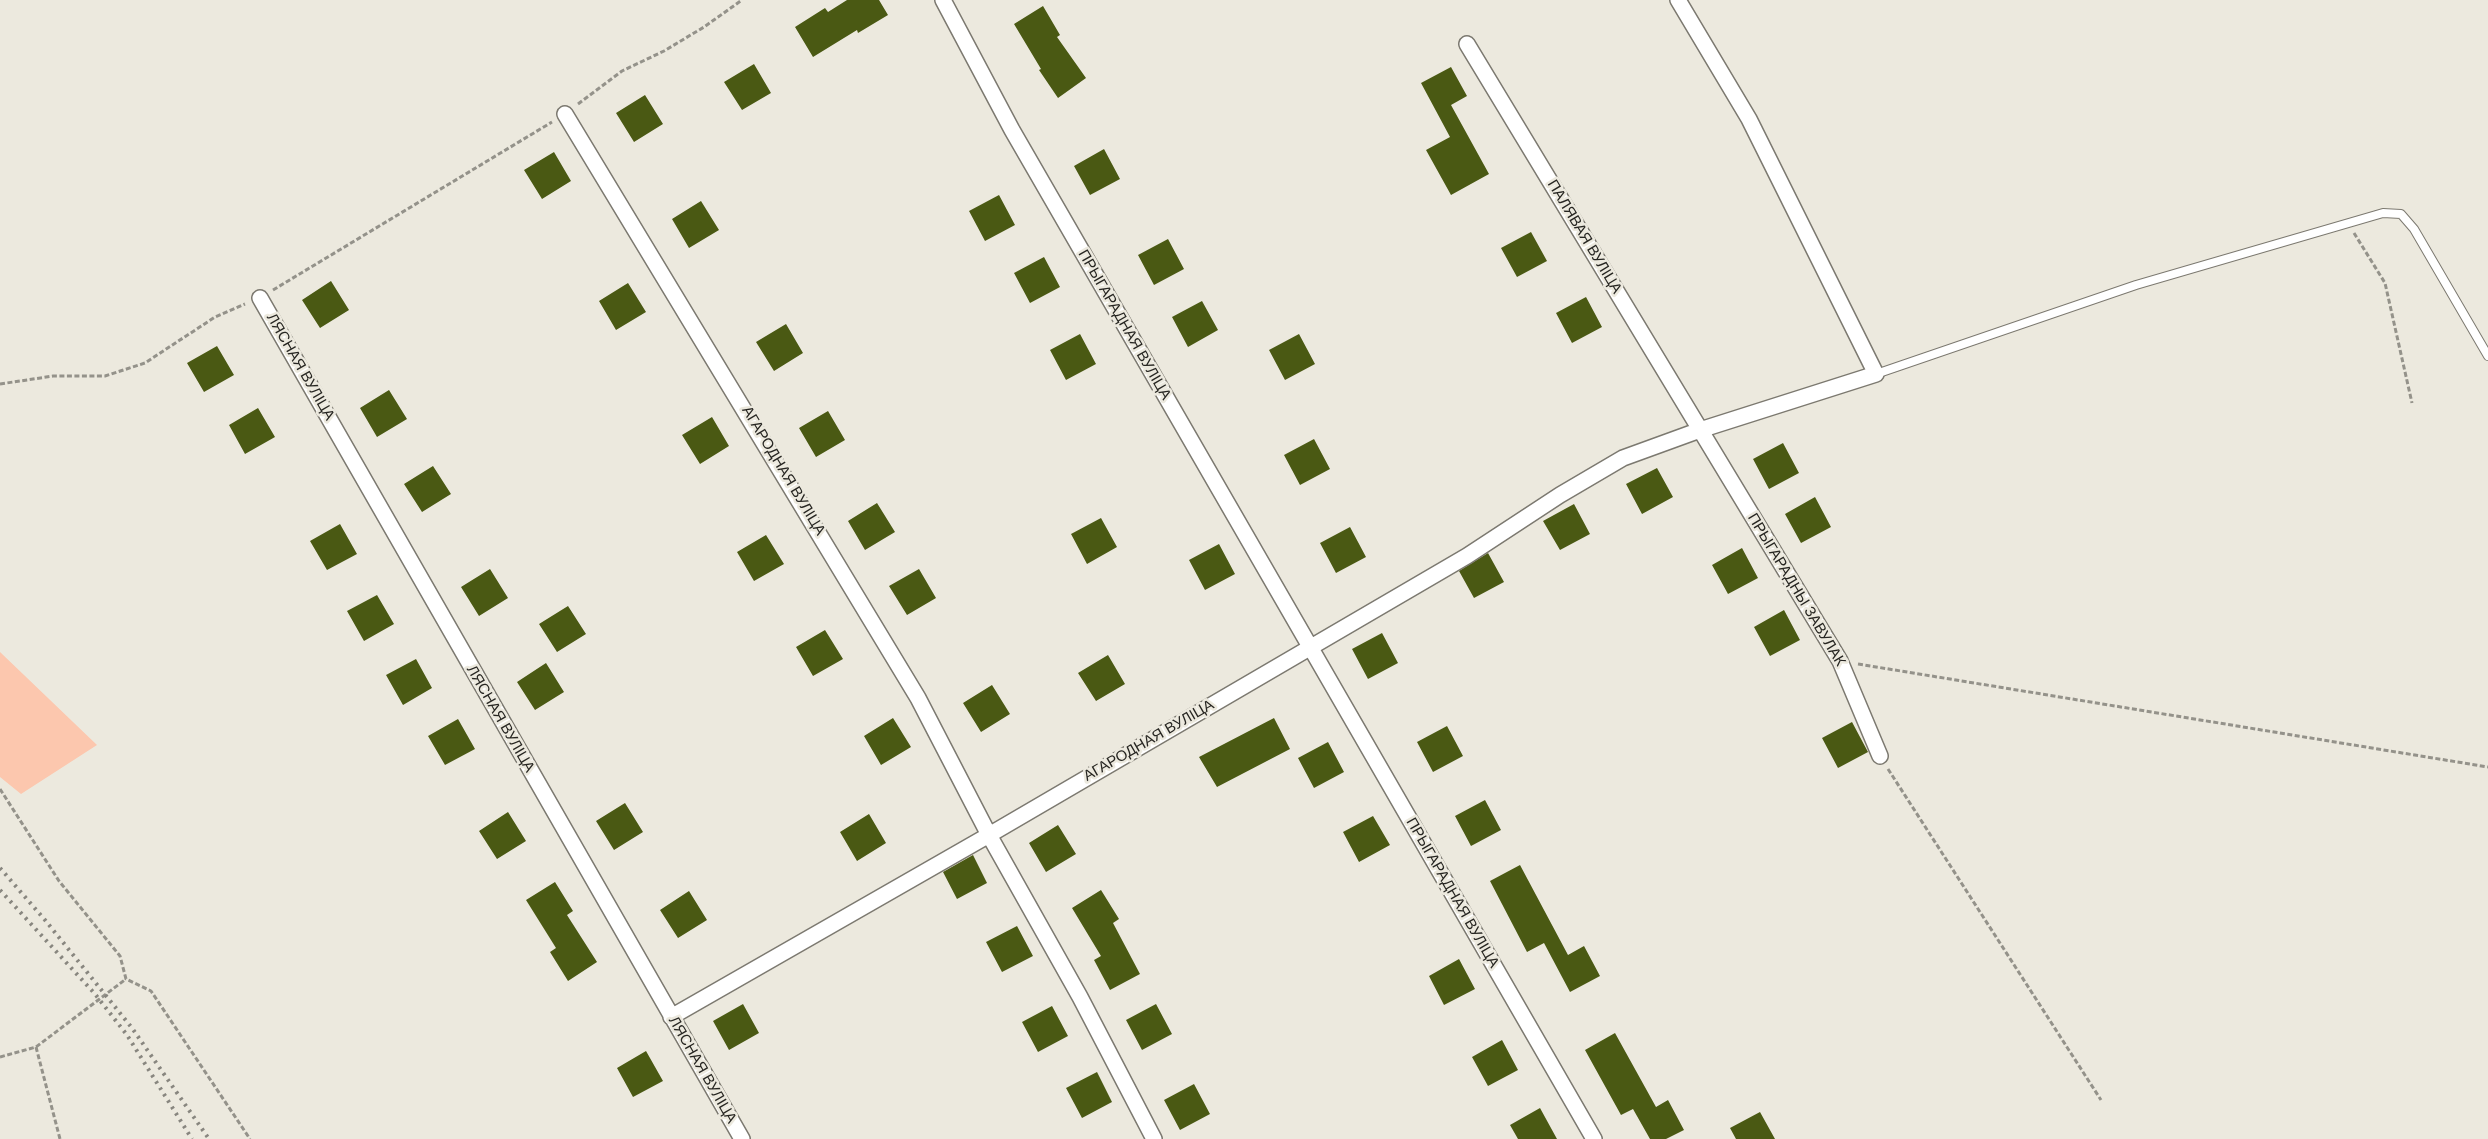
<!DOCTYPE html>
<meta charset="utf-8">
<style>
body{margin:0}
canvas{display:block;background:#ece9de}
</style>
<canvas width="2488" height="1139"></canvas>
<script>
const ctx = document.querySelector('canvas').getContext('2d');
ctx.lineJoin = 'round';
function fillPath(path, color) { ctx.fillStyle = color; ctx.fill(path, 'evenodd'); }
const poly = rows => new Path2D(rows.map(r => 'M' + r).join(''));
function strokePath(path, color, width, dash) { ctx.strokeStyle = color; ctx.lineWidth = width; ctx.lineCap = dash ? 'butt' : 'round'; ctx.setLineDash(dash || []); ctx.stroke(path); }
function write(font, color, halo, rows, align = 'center') {
  ctx.font = font + ' "DM Sans",sans-serif'; ctx.lineWidth = 5; ctx.setLineDash([]); ctx.textBaseline = 'middle'; ctx.strokeStyle = halo; ctx.fillStyle = color; for (const [text, x, y, turn = 0] of rows) {
    ctx.save(); ctx.translate(x, y); ctx.rotate((+turn || 0) * Math.PI / 180); ctx.textAlign = isNaN(turn) ? turn : align; if (halo) ctx.strokeText(text, 0, 0); ctx.fillText(text, 0, 0); ctx.restore();
  }
}
const green = poly([
 [0,652,97,745,21,794,0,777]
]);
const building = poly([
 [847,0,879,0,888,15,858,33,857,30,813,57,795,27,825,8,828,12],
 [1043,6,1060,35,1057,37,1086,78,1058,98,1039,70,1041,69,1014,24],
 [754,64,771,93,742,110,724,82],
 [1451,67,1467,96,1451,105,1489,174,1451,195,1426,150,1450,137,1421,83],
 [645,95,663,124,634,142,616,113],
 [1104,149,1120,179,1090,195,1074,166],
 [554,152,571,181,542,199,524,170],
 [999,195,1015,225,985,241,969,211],
 [701,201,719,230,689,248,672,219],
 [1531,232,1547,261,1517,277,1501,248],
 [1168,239,1184,269,1154,285,1138,255],
 [1044,257,1060,287,1030,303,1014,273],
 [331,281,349,310,320,328,302,300],
 [628,283,646,312,616,330,599,301],
 [1586,297,1602,327,1572,343,1556,313],
 [1202,301,1218,330,1188,347,1172,317],
 [786,324,803,353,774,371,756,342],
 [1080,334,1096,364,1066,380,1050,350],
 [1299,334,1315,364,1285,380,1269,350],
 [217,346,234,375,204,392,187,363],
 [389,390,407,419,377,437,360,408],
 [258,408,275,437,245,454,229,425],
 [828,411,845,440,816,457,799,428],
 [712,417,729,446,700,464,682,435],
 [1314,439,1330,469,1300,485,1284,455],
 [1783,443,1799,473,1769,489,1753,459],
 [433,466,451,494,422,512,404,484],
 [1657,468,1673,497,1642,514,1626,484],
 [1815,497,1831,527,1801,543,1785,514],
 [877,503,895,532,865,550,848,521],
 [1574,504,1590,534,1560,550,1543,521],
 [1101,518,1117,547,1087,564,1071,534],
 [340,524,357,554,327,570,310,541],
 [1350,527,1366,557,1336,573,1320,543],
 [766,535,784,564,754,581,737,552],
 [1219,544,1235,574,1205,590,1189,560],
 [1742,548,1758,578,1728,594,1712,565],
 [1488,553,1504,582,1474,598,1459,571],
 [490,569,508,598,479,616,461,587],
 [919,569,936,598,907,615,889,586],
 [377,595,394,624,364,641,347,611],
 [568,606,586,634,557,652,539,624],
 [1784,610,1800,640,1770,656,1754,627],
 [825,630,843,659,813,676,796,647],
 [1382,633,1398,663,1368,679,1352,649],
 [1108,655,1125,684,1096,701,1078,673],
 [416,659,432,688,403,705,386,675],
 [546,663,564,692,535,710,517,682],
 [992,685,1010,714,981,732,963,703],
 [893,718,911,747,881,765,864,736],
 [1274,718,1290,749,1217,787,1199,757],
 [458,719,475,749,445,765,428,736],
 [1852,722,1868,752,1838,768,1822,738],
 [1447,726,1463,756,1433,772,1417,742],
 [1328,742,1344,772,1314,788,1298,758],
 [1485,800,1501,830,1471,846,1455,816],
 [625,803,643,832,614,850,596,821],
 [508,812,526,841,497,859,479,831],
 [869,814,886,843,857,861,840,832],
 [1373,816,1390,845,1359,862,1343,832],
 [1058,825,1076,854,1046,872,1029,843],
 [973,855,987,883,957,899,943,872],
 [1520,865,1568,955,1584,946,1600,976,1570,992,1544,943,1527,952,1490,881],
 [555,882,573,911,567,915,597,962,568,981,550,952,556,948,526,900],
 [1101,890,1119,919,1113,923,1140,974,1110,990,1094,960,1101,956,1072,908],
 [689,891,707,920,678,938,660,910],
 [1017,926,1033,956,1002,972,986,942],
 [1459,959,1475,989,1444,1005,1429,976],
 [743,1004,759,1033,729,1050,713,1021],
 [1156,1004,1172,1034,1142,1050,1126,1020],
 [1052,1006,1068,1036,1038,1052,1022,1022],
 [1615,1033,1656,1107,1668,1100,1684,1130,1666,1139,1650,1139,1633,1109,1621,1115,1585,1050],
 [1502,1040,1518,1070,1488,1086,1472,1057],
 [646,1051,663,1081,633,1097,617,1068],
 [1097,1072,1112,1102,1082,1118,1066,1088],
 [1194,1084,1210,1114,1180,1130,1164,1100],
 [1540,1108,1557,1139,1518,1139,1510,1125],
 [1760,1112,1775,1139,1736,1139,1730,1128]
]);
const path = poly([
 [578,104,622,71,664,51,704,27,742,0],
 [2354,233,2385,283,2412,403],
 [273,290,552,122],
 [0,384,53,376,105,376,145,363,215,317,245,304],
 [1858,664,2488,767],
 [1888,769,2101,1100],
 [0,789,59,881,120,956,126,979,151,991,250,1139],
 [36,1047,60,1139],
 [0,1057,36,1047,126,979]
]);
const service = poly([
 [1876,374,2136,285,2383,213,2401,214,2414,229,2488,356]
]);
const minor = poly([
 [943,0,1012,130,1594,1139],
 [1467,44,1840,661,1880,756],
 [565,114,918,698,989,835,1080,997,1154,1139],
 [260,298,742,1139],
 [671,1017,989,835,1467,556,1560,495,1623,458,1700,430,1876,374,1749,119,1678,0]
]);
const rail = poly([
 [0,868,45,920,132,1028,209,1139],
 [0,890,95,994,127,1035,192,1139]
]);
const streetNames = [
 ["ПАЛЯВАЯ ВУЛІЦА",1584,237,59],
 ["ПРЫГАРАДНАЯ ВУЛІЦА",1124,325,60],
 ["ЛЯСНАЯ ВУЛІЦА",300,367,60],
 ["АГАРОДНАЯ ВУЛІЦА",783,471,59],
 ["ПРЫГАРАДНЫ ЗАВУЛАК",1796,590,59],
 ["ЛЯСНАЯ ВУЛІЦА",500,719,60],
 ["АГАРОДНАЯ ВУЛІЦА",1149,741,-30],
 ["ПРЫГАРАДНАЯ ВУЛІЦА",1452,893,60],
 ["ЛЯСНАЯ ВУЛІЦА",702,1070,60]
];
fillPath(green, '#fcc7ae');
fillPath(building, '#4a5913');
strokePath(service, '#7c7970', 10);
strokePath(minor, '#7c7970', 18);
strokePath(path, '#94928a', 3, [5, 2.5]);
strokePath(service, '#fff', 8);
strokePath(minor, '#fff', 15);
strokePath(rail, '#88867f', 4, [2.5, 5]);
write('15px', '#272622', '#ece9de', streetNames);
</script>
